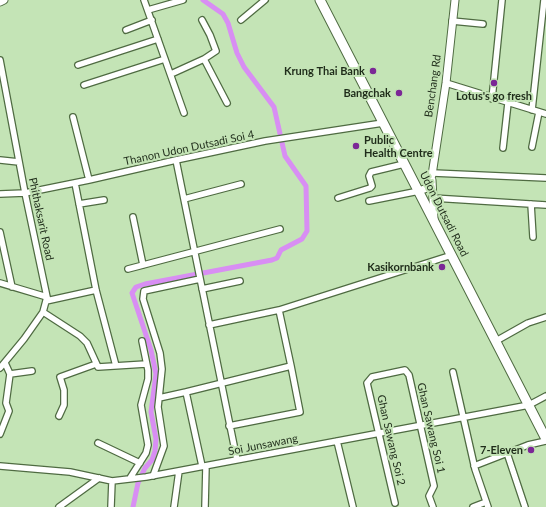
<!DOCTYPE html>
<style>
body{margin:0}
canvas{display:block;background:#c4e4b6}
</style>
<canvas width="546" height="507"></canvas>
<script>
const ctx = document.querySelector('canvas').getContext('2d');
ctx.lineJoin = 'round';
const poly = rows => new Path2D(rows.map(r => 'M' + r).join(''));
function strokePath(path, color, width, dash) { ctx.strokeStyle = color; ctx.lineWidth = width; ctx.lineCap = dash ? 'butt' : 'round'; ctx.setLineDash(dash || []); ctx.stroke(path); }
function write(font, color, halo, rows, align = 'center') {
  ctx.font = font + ' Lato,sans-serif'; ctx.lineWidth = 4; ctx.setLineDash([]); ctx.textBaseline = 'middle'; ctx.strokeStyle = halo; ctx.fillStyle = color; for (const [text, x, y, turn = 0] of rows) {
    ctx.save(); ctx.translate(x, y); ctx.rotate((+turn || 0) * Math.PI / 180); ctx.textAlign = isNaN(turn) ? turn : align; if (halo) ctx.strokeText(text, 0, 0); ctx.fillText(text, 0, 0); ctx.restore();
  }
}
const canal = poly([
 [133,507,138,483,145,468,152,460,155,451,156,439,151,412,156,374,151,350,132,293,136,287,145,284,272,260,277,258,281,250,302,239,307,231,306,186,285,156,274,107,244,67,237,53,228,23,223,14,203,0]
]);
const minor = poly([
 [144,0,184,113],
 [148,10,183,0],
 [202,20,210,35,216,51,204,59],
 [241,20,265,0],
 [452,21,483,24],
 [126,30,152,20],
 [0,60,25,193,47,297,43,312,24,339,0,368],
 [78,65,158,39],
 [171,74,204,59,227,103],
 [446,83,546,114],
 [84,85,165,59],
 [492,99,502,0],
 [532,110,544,0],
 [73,117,89,180],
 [532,147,539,112],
 [503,148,508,103],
 [0,160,19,162],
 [176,160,237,460],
 [433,173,546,178],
 [75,183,96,290,116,366],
 [0,194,25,193,89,180,176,160,265,141,383,123],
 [338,198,370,188,372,186,369,176,371,172,404,164],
 [433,198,546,205],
 [184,199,241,184],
 [369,201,419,191],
 [79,204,104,200],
 [531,204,533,237],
 [133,217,143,265],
 [0,232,12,287],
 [128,269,280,229],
 [0,283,47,297],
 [202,289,240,281],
 [46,301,96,290],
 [43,312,80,336,87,343,98,367,146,364],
 [209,325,279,310],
 [496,341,528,323,546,317],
 [291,366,279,310,452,255],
 [453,372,475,469,488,507],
 [10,374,32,371],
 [186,392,159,398,162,369,160,353,143,299,144,291,200,279],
 [59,416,64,405,64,390,60,377,96,364],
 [0,434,9,411,6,403,10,374,5,363],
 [337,441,353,507],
 [98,443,140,463],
 [507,453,525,507],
 [0,466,70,472,112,481,146,477,529,405,546,396],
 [202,466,186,392,291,366,300,412,229,426],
 [474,466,528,445,546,441],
 [153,476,164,446,158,407,159,398],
 [130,478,146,453,148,445,141,405,148,379,148,370,142,341],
 [395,503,367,383,372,377,405,370,409,375,434,486,429,496,433,507],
 [59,507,99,478],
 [111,507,112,481],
 [174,507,179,471],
 [205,507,206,466],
 [473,507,486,502]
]);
const tertiary = poly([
 [0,2,4,0],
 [432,180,434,219],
 [419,191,427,188,432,175,446,83,455,0]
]);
const primary = poly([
 [320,0,546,439]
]);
const markers = [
 [373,71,4,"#7b2796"],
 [494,83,4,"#7b2796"],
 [399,93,4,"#7b2796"],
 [356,146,4,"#7b2796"],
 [442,267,4,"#7b2796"],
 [531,450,4,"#7b2796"]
];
const poiNames = [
 ["Krung Thai Bank",365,71],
 ["Bangchak",391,93],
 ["Lotus's go fresh",494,96,"center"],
 ["Public",364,140,"left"],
 ["Health Centre",364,153,"left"],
 ["Kasikornbank",434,267],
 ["7-Eleven",523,450]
];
const streetNames = [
 ["Benchang Rd",433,86,-82],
 ["Thanon Udon Dutsadi Soi 4",189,148,-12],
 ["Udon Dutsadi Road",444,214,63],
 ["Phithaksarit Road",41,219,78],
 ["Ghan Sawang Soi 1",431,428,77],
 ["Ghan Sawang Soi 2",391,440,77],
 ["Soi Junsawang",263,445,-11]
];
strokePath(canal, '#d88ef3', 5);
strokePath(minor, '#4f6b42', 8);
strokePath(tertiary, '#4f6b42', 9);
strokePath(primary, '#4f6b42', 11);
strokePath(minor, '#fff', 5.5);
strokePath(tertiary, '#fff', 7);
strokePath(primary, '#fff', 9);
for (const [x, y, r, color] of markers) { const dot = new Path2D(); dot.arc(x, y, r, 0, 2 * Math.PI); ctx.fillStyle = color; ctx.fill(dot); strokePath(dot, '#c4e4b6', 1.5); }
write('bold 11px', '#1f2c1a', '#c4e4b6', poiNames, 'right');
write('11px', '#1f2c1a', '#c4e4b6', streetNames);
</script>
